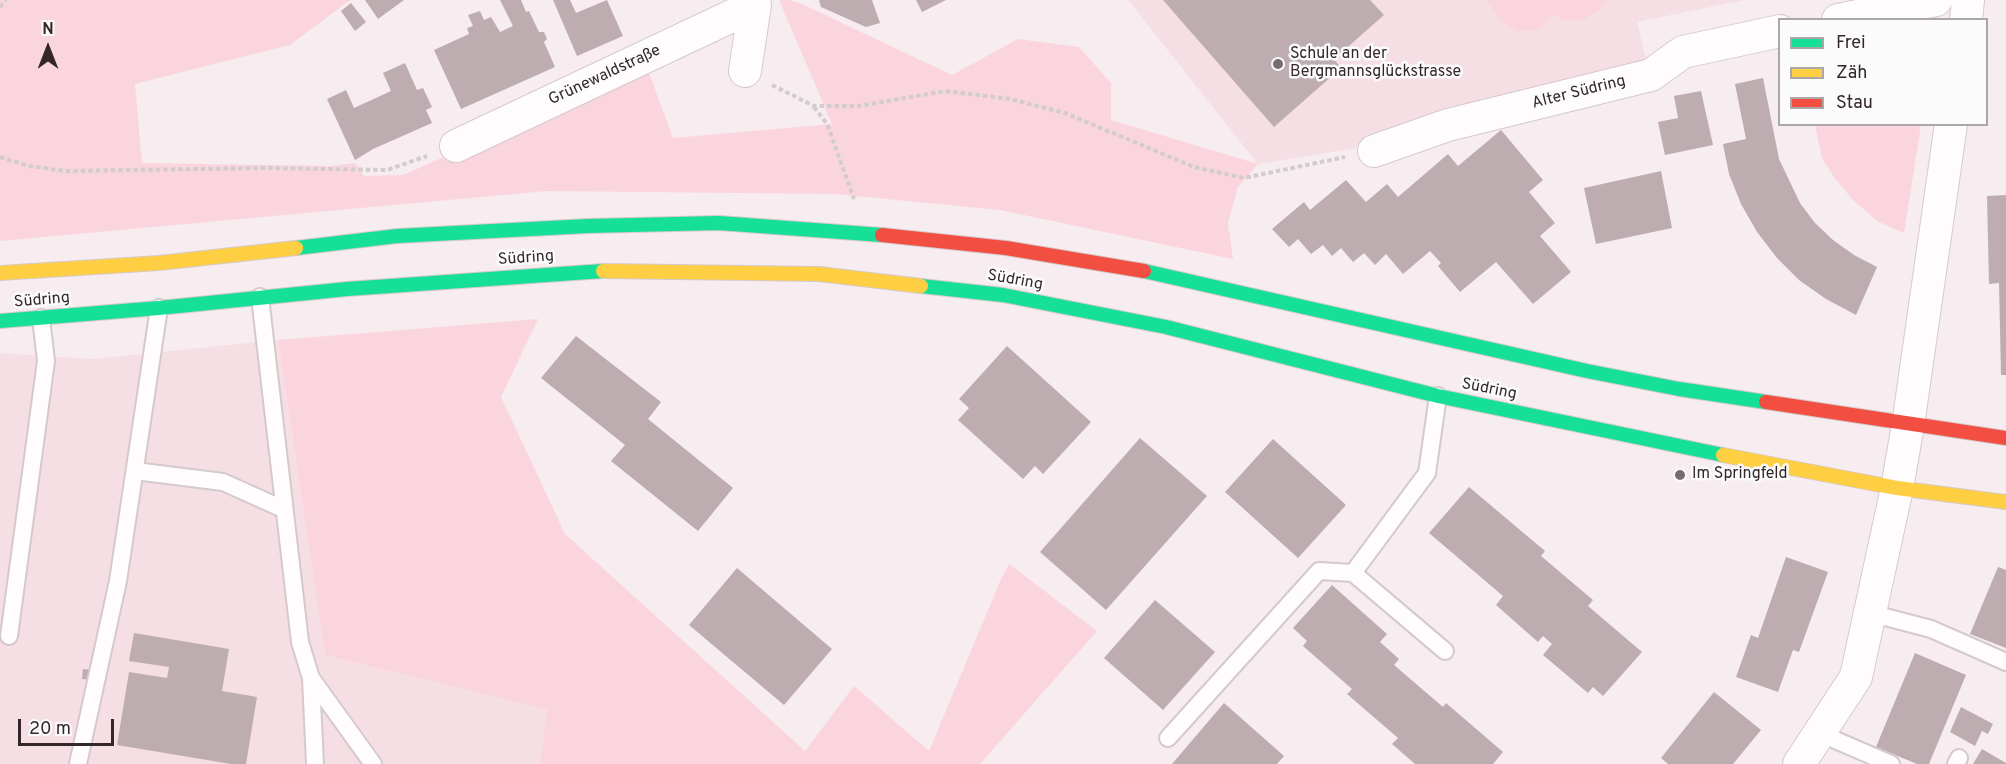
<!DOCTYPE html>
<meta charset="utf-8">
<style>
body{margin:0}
#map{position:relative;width:2006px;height:764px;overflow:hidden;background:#f7ecef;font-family:Overpass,sans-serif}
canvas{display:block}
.legend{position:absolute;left:1778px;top:18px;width:210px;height:108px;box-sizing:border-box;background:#fbfbfb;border:2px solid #aba6a7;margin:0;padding:8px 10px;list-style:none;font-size:18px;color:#34272a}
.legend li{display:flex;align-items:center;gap:12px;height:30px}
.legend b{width:30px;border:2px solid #aba6a7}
.north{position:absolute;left:18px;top:18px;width:60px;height:60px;-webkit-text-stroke:4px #fbfbfb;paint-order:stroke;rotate:0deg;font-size:16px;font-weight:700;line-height:24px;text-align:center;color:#34272a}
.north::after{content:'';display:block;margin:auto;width:21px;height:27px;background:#34272a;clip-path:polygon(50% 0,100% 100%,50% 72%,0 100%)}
.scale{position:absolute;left:18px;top:719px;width:96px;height:27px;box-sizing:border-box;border:3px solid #34272a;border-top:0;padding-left:8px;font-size:18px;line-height:21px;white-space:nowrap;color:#34272a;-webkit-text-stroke:4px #fbfbfb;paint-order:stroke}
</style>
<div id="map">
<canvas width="2006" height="764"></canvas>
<ul class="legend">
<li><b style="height:8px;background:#16e098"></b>Frei</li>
<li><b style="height:8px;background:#ffcf43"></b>Zäh</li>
<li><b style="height:8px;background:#f24e42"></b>Stau</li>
</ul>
<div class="north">N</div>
<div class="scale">20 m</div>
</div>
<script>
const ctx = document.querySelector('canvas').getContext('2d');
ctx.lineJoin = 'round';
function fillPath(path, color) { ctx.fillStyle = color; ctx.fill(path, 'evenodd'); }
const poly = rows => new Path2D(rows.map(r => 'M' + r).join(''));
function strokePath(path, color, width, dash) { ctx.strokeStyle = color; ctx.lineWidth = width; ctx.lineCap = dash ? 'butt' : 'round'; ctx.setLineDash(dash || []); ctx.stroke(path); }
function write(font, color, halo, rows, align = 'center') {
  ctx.font = font + ' Overpass,sans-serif'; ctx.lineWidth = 5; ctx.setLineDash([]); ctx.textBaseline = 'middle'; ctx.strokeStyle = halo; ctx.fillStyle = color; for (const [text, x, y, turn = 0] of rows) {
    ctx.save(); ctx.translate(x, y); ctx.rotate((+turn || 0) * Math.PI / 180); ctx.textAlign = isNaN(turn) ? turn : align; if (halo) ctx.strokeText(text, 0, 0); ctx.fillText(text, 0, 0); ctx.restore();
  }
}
const built = poly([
 [1128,0,1745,0,1637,22,1647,64,1540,97,1372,133,1373,145,1258,164],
 [278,340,325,654,547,710,540,764,0,764,0,353,92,359]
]);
const green = poly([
 [0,0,350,0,290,45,135,84,142,163,331,166,355,163,364,176,403,175,647,67,673,138,832,124,779,0,789,0,802,4,952,75,1018,39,1079,47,1111,83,1111,120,1258,164,1238,187,1228,223,1233,259,1000,210,835,194,547,191,0,241],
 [1486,0,1608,0,1602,8,1583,20,1570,21,1553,15,1545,24,1532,31,1519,31,1504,24],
 [1815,125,1921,125,1904,233,1877,221,1852,199,1834,177,1822,158],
 [538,319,501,397,565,534,805,751,854,686,929,751,1001,579,1009,564,1097,631,980,764,540,764,547,710,325,655,278,340]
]);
const building = poly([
 [365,0,404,0,378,19],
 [500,0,521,0,526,12,529,11,539,32,544,32,547,39,544,42,555,67,461,109,434,50,469,34,467,28,473,26,468,15,480,11,484,20,491,17,500,32,513,26],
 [553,0,570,0,576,13,607,0,623,36,577,56],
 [819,0,872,0,880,23,866,27,821,7],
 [916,0,946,0,922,12],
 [1163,0,1370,0,1384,15,1334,59,1341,68,1274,127],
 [351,3,366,22,355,31,341,11],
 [405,63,417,90,423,88,432,107,426,110,432,123,373,149,355,160,327,99,346,90,354,108,391,91,383,73],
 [1763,78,1779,159,1800,203,1815,223,1833,240,1854,255,1877,267,1856,315,1826,299,1799,280,1777,258,1757,232,1741,204,1729,174,1723,144,1746,139,1735,84],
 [1701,91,1713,145,1665,155,1658,122,1678,118,1674,96],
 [1501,130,1543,180,1529,192,1555,223,1540,236,1571,272,1533,304,1496,262,1460,292,1438,266,1441,263,1430,251,1403,274,1386,254,1375,265,1364,253,1353,262,1341,248,1332,256,1323,245,1311,254,1298,239,1289,247,1272,229,1304,202,1310,210,1346,180,1366,202,1387,184,1398,197,1448,154,1458,166],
 [1661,171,1672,228,1596,244,1584,188],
 [2006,195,2006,375,2001,375,1999,283,1989,284,1987,196],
 [576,336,661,402,648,419,733,488,698,531,611,461,625,445,541,378],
 [1007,346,1091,422,1043,474,1035,466,1023,479,958,420,969,408,959,399],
 [1140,438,1207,496,1106,610,1040,552],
 [1273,439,1346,505,1298,558,1225,492],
 [1469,487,1545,551,1541,556,1593,600,1588,606,1642,652,1603,696,1593,687,1588,693,1543,655,1552,644,1543,636,1538,642,1496,605,1503,596,1429,533],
 [1786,557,1828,572,1799,652,1793,650,1778,692,1736,677,1751,635,1758,638],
 [1998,567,2006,570,2006,648,1970,634],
 [737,568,832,649,784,705,689,625],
 [1332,585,1387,634,1380,642,1399,659,1394,665,1443,707,1446,703,1503,752,1493,764,1415,764,1392,744,1398,738,1347,694,1352,689,1303,646,1307,641,1293,628],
 [1155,600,1215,652,1163,710,1104,658],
 [134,633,229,649,222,691,257,697,246,764,231,764,117,745,129,672,167,678,169,667,129,661],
 [1915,653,1966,675,1929,764,1917,764,1876,747],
 [83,669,94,670,93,680,82,679],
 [1714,692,1761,730,1733,764,1668,764,1661,758],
 [1224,703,1284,756,1277,764,1172,764],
 [1961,707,1993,724,1988,734,1982,731,1975,746,1950,732],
 [1982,749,2006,763,2006,764,1973,764]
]);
const path = poly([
 [0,7,6,0],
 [772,85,814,106,859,106,945,91,1010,99,1065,113,1194,167,1244,178,1345,157],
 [814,107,827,124,854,199],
 [0,157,29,166,65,171,267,168,387,170,427,156]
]);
const lane = poly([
 [260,297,300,642,311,678,373,764],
 [135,471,223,482,283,509],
 [1353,573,1445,651],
 [1870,613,1931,629,2006,662],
 [9,636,46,361,41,318],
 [311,678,315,764],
 [1819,733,1891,764],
 [1168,738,1319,571,1353,573,1427,473,1438,396],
 [78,764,118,581,159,308],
 [1956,764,1959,758]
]);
const street = poly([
 [1838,20,1936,0],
 [1966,20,1968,0],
 [745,71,755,5,753,0],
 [456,146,755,5],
 [1374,151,1448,125,1651,75,1683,52,1780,31],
 [1799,764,1856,677,1897,488,1908,425,1951,124]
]);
const fast = poly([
 [296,248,397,236,588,226,719,223,882,235],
 [1144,271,1587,371,1679,389,1766,402],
 [921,286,1003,295,1166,327,1438,396,1723,455],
 [0,321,159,308,347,289,603,271]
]);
const slow = poly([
 [603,271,819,274,921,286],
 [0,273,159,263,296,248],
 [1723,455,1897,488,2006,502]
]);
const jam = poly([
 [882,235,1006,248,1144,271],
 [1766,402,2006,438]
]);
const markers = [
 [1278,64,6,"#786c6f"],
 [1680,475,6,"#786c6f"]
];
const poiNames = [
 ["Schule an der",1290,55],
 ["Bergmannsglückstrasse",1290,73],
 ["Im Springfeld",1692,475]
];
const streetNames = [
 ["Grünewaldstraße",605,76,-25],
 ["Alter Südring",1579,93,-14],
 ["Südring",526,259,-4],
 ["Südring",1015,281,10],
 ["Südring",42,301,-5],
 ["Südring",1489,390,11]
];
fillPath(built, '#f6dfe4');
fillPath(green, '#fbd5de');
fillPath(building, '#bdacb0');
strokePath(lane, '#d5c9cc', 20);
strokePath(street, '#d5c9cc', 34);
strokePath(fast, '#d5c9cc', 16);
strokePath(slow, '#d5c9cc', 16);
strokePath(jam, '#d5c9cc', 16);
strokePath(path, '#d2ccce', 4, [4.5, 3]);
strokePath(lane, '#fefcfd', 16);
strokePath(street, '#fefcfd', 32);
strokePath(fast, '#16e098', 14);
strokePath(slow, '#ffcf43', 14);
strokePath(jam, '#f24e42', 14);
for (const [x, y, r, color] of markers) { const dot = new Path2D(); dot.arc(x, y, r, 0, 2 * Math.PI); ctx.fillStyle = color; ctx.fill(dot); strokePath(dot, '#fbfbfb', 2); }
write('16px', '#34272a', '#fbfbfb', poiNames, 'left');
write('16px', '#34272a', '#fbfbfb', streetNames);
</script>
